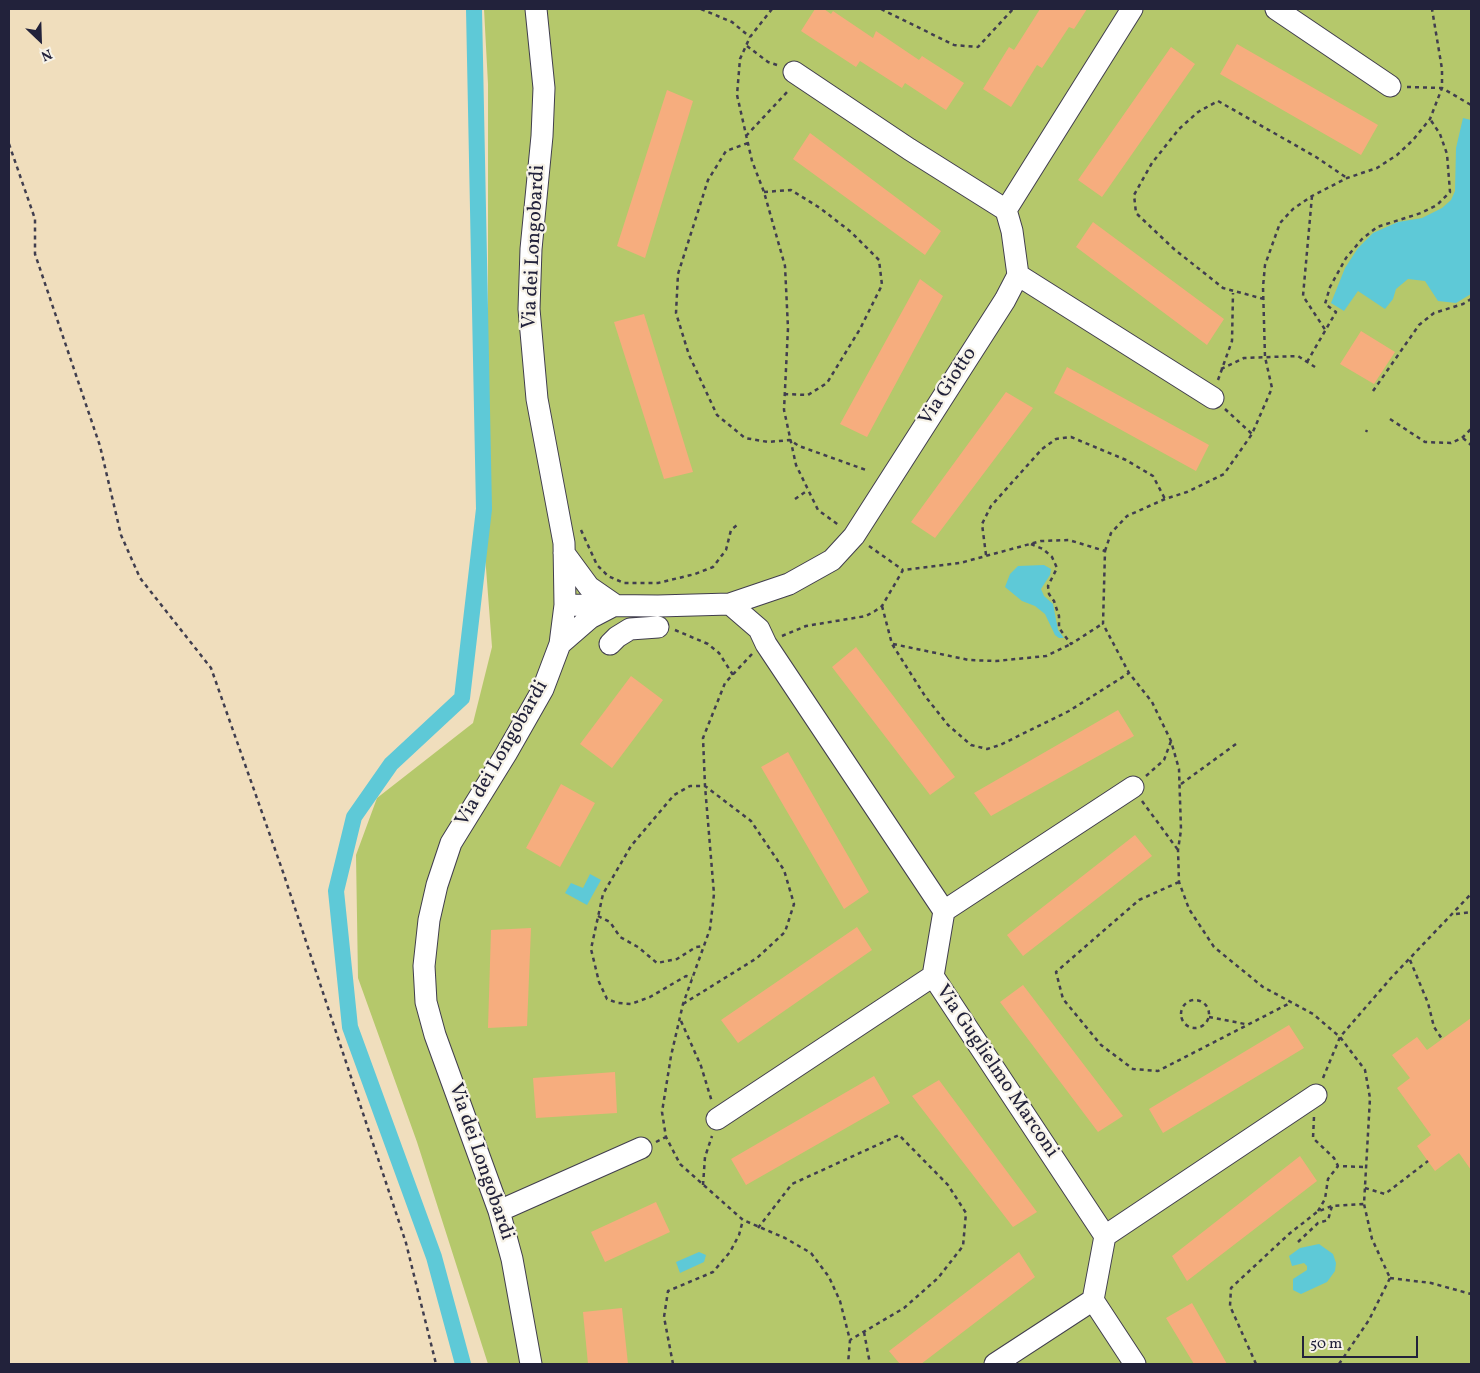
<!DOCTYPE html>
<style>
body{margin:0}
#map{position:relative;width:1480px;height:1373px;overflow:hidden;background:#f0debd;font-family:Vollkorn,serif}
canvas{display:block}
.frame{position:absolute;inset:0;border:10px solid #22223b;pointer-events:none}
.north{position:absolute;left:15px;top:15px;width:50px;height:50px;-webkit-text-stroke:4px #f7f3e8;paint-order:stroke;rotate:156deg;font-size:14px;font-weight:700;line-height:20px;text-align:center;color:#22223b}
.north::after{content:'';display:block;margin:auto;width:18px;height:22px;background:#22223b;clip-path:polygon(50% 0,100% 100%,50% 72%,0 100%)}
.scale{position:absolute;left:1302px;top:1336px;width:116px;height:22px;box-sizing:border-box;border:2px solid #22223b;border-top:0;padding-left:6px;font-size:15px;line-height:18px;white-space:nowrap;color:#22223b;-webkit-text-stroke:4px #f7f3e8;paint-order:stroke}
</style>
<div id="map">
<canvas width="1480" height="1373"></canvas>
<div class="frame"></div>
<div class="north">N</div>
<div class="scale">50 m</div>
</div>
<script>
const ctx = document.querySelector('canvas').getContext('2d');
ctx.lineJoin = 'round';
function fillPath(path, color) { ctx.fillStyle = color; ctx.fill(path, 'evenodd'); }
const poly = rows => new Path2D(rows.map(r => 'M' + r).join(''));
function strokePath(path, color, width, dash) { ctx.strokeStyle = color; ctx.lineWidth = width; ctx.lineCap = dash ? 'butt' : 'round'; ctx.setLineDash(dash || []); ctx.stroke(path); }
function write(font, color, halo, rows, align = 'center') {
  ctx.font = font + ' Vollkorn,serif'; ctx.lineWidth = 4.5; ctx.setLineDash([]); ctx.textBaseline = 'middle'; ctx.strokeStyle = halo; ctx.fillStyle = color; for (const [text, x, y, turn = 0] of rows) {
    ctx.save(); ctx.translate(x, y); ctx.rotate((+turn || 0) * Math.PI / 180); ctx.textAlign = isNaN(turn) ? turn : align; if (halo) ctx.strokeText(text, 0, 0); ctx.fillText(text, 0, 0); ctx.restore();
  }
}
const green = poly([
 [484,9,1471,9,1471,1364,488,1364,417,1142,358,978,356,855,377,798,473,723,492,647,485,555,488,455,488,84]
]);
const water = poly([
 [1463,118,1471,120,1471,294,1456,303,1438,301,1425,281,1408,279,1396,289,1393,299,1385,309,1358,291,1344,311,1331,303,1345,268,1358,248,1373,233,1398,222,1422,218,1442,208,1451,200,1455,191,1456,148],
 [1044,565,1051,569,1050,575,1041,589,1044,596,1053,604,1058,630,1064,638,1059,638,1055,635,1045,614,1035,606,1022,601,1005,587,1010,574,1018,566],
 [590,874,601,880,587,905,565,893,571,883,583,888],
 [1319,1244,1333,1254,1336,1263,1335,1271,1327,1282,1301,1294,1293,1290,1293,1279,1307,1270,1307,1266,1304,1263,1292,1266,1289,1256,1300,1248],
 [699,1252,706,1255,704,1262,680,1273,676,1262]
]);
const canal = poly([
 [463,1364,434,1257,350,1027,336,891,354,817,391,764,462,698,484,509,474,9]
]);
const building = poly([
 [815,9,824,9,831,14,833,11,873,38,876,31,919,60,922,56,964,83,946,110,905,83,902,88,860,61,856,67,801,31],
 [1040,9,1087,9,1074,29,1069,27,1042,68,1037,65,1011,107,983,89,1009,47,1014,50],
 [1237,44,1378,125,1361,155,1220,74],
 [1171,47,1195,64,1102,197,1078,180],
 [667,90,693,101,645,258,617,246],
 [810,133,941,231,925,255,793,159],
 [1093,222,1224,319,1207,345,1076,247],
 [920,279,943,296,867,437,840,424],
 [644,314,693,472,664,479,614,322],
 [1361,331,1395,352,1374,384,1340,364],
 [1067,367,1209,445,1196,471,1054,393],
 [1006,392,1033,408,935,538,911,522],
 [856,647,955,777,930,795,832,667],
 [631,676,663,700,612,768,580,744],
 [1118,710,1134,736,991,816,974,793],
 [788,752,869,892,844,909,761,767],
 [561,784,595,803,560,867,526,848],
 [1135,835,1152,856,1023,956,1007,935],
 [857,927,872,950,738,1043,721,1020],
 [531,928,527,1026,488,1028,491,930],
 [1023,985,1123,1116,1098,1132,1000,1002],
 [1471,1018,1471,1170,1459,1153,1435,1171,1417,1146,1431,1135,1397,1088,1410,1078,1392,1055,1417,1037,1427,1050],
 [1289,1025,1304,1048,1163,1133,1149,1109],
 [615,1072,617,1113,536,1118,533,1078],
 [874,1076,890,1103,746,1185,731,1159],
 [939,1080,1037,1212,1013,1227,912,1096],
 [1300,1156,1317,1181,1187,1281,1172,1256],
 [656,1202,670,1232,605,1262,591,1232],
 [1019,1252,1035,1277,921,1364,900,1364,889,1351],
 [1192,1303,1227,1364,1194,1364,1166,1318],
 [622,1308,628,1364,588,1364,583,1312]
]);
const path = poly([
 [701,9,732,22,750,37],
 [772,9,750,37,740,59,737,95,752,161,764,192,785,266,788,328,784,410,796,465,818,510,840,526],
 [881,9,954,45,978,47,1013,9],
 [747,46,768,62,777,65],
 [1407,87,1442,88,1442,69,1432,9],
 [746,136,788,91],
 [748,143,726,151,708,180,678,274,676,313,689,355,717,415,745,438,768,442,790,440,799,446,866,470],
 [9,144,35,219,35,254,100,446,121,535,140,578,211,668,283,872,406,1243,436,1364],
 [764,192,791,190,820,208,851,232,879,260,882,285,860,329,827,383,808,395,784,394],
 [1312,196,1303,296,1326,331],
 [1264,299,1223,288,1174,249,1136,213,1134,195,1152,163,1179,129,1198,112,1218,101,1316,157,1347,178],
 [1307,362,1336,312,1325,304,1330,287,1346,258,1362,239,1377,227,1421,213,1437,205,1450,192,1447,154,1440,134,1430,119],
 [1221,369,1244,358,1298,356,1315,367],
 [1218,380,1232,341,1233,293],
 [1373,391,1419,325,1434,313,1463,304,1471,299],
 [1225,409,1252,434],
 [1390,419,1425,442,1451,443,1462,438,1471,429],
 [1366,432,1367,430],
 [1463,438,1471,445],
 [795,499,808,490],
 [581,530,597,565,608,576,624,583,658,583,695,574,713,567,726,550,731,530,737,525],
 [1031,544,1043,549,1052,557,1057,568,1048,586,1049,594,1054,601,1059,616,1059,628,1071,644,1102,624],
 [869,546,903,570],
 [1105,551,1111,533,1127,516,1165,499,1187,492,1224,474,1252,434,1272,388,1265,357,1263,287,1265,265,1280,223,1293,209,1312,196,1347,178,1377,168,1397,155,1413,140,1430,119,1442,88,1471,105],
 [986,555,982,524,991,506,1042,449,1056,439,1071,437,1126,460,1153,476,1165,499],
 [882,606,892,644,925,696,948,725,971,745,987,749,1000,745,1069,711,1129,673],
 [675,630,708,644,719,653,733,675],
 [782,636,806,626,866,616,875,611,882,606,903,570,960,563,1041,541,1069,540,1105,551,1103,624,1129,673,1152,702,1171,741,1179,769,1181,830,1178,850,1179,882,1189,909,1214,947,1263,987,1313,1014,1340,1037,1365,1070,1370,1098,1364,1204,1372,1239,1390,1278],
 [893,644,969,660,996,661,1046,656,1071,644],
 [752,654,725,683,703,738,705,786,714,894,710,929,683,1004,671,1056,662,1112,666,1137,680,1164,743,1220,785,1238,811,1253,829,1277,840,1301,850,1340,848,1364],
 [1146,776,1164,760,1171,741],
 [1181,784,1236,744],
 [1142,801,1178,850],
 [1179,882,1139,900,1056,972,1063,999,1101,1045,1133,1069,1158,1071,1290,1003],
 [1456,914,1471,912],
 [598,916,610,922,620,937,638,947,657,963,677,959,696,947,703,946],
 [1410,960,1428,1003,1434,1027,1442,1039],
 '1181 1014a14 14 0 1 1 28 0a14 14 0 1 1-28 0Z',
 [683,1004,757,958,785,932,794,904,784,870,751,821,705,786,690,786,674,795,631,846,603,894,591,949,599,982,607,999,618,1003,631,1004,650,997,686,976,692,978],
 [1209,1017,1245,1024],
 [681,1021,701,1066,712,1102],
 [1323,1078,1340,1037,1391,978,1471,894],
 [1314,1117,1313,1138,1334,1158,1338,1166,1365,1167],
 [656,1142,666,1137],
 [703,1185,705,1157,712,1136],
 [1365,1188,1385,1194,1428,1161],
 [1318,1211,1325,1199,1328,1179,1338,1166],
 [758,1228,792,1184,899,1135,948,1185,966,1213,963,1246,938,1278,904,1308,850,1340],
 [1298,1242,1318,1223,1328,1220,1332,1206],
 [1390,1278,1431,1283,1471,1294],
 [864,1332,870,1364],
 [673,1364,664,1317,668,1291,713,1272,730,1252,739,1235,743,1220],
 [1256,1364,1230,1306,1231,1288,1289,1234,1317,1212,1332,1206,1364,1204],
 [1339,1364,1369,1320,1390,1278]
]);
const minor = poly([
 [1276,9,1390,86],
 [794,72,909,149,1006,210],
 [1018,275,1213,398],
 [564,553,589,587,615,605],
 [730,604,759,629,766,644,944,911,933,976,1105,1236,1093,1300,1135,1364],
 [565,605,658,606,730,604,789,584,832,560,854,536,1005,300,1018,275,1012,231,1006,210,1132,9],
 [560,644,590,618,613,606],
 [610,644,617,637,630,629,658,627],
 [944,911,1133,787],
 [717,1119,933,976],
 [499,1211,641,1148],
 [1105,1236,1316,1095],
 [531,1364,512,1259,499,1211,435,1035,426,1002,424,966,429,920,437,885,451,843,506,754,543,689,560,644,565,605,564,543,537,399,529,309,531,249,542,136,544,88,536,9],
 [995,1364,1093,1300]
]);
const streetNames = [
 ["Via dei Longobardi",535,247,-87],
 ["Via Giotto",949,387,-57],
 ["Via dei Longobardi",503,754,-60],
 ["Via Guglielmo Marconi",996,1072,56],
 ["Via dei Longobardi",480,1162,71]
];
fillPath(green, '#b5c86b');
fillPath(water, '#5ec9d7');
strokePath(canal, '#5ec9d7', 16);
fillPath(building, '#f6ad7e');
strokePath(minor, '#413e4e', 23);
strokePath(path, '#413e4e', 2.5, [4, 4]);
strokePath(minor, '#fff', 21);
write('20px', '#22223b', '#f7f3e8', streetNames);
</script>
